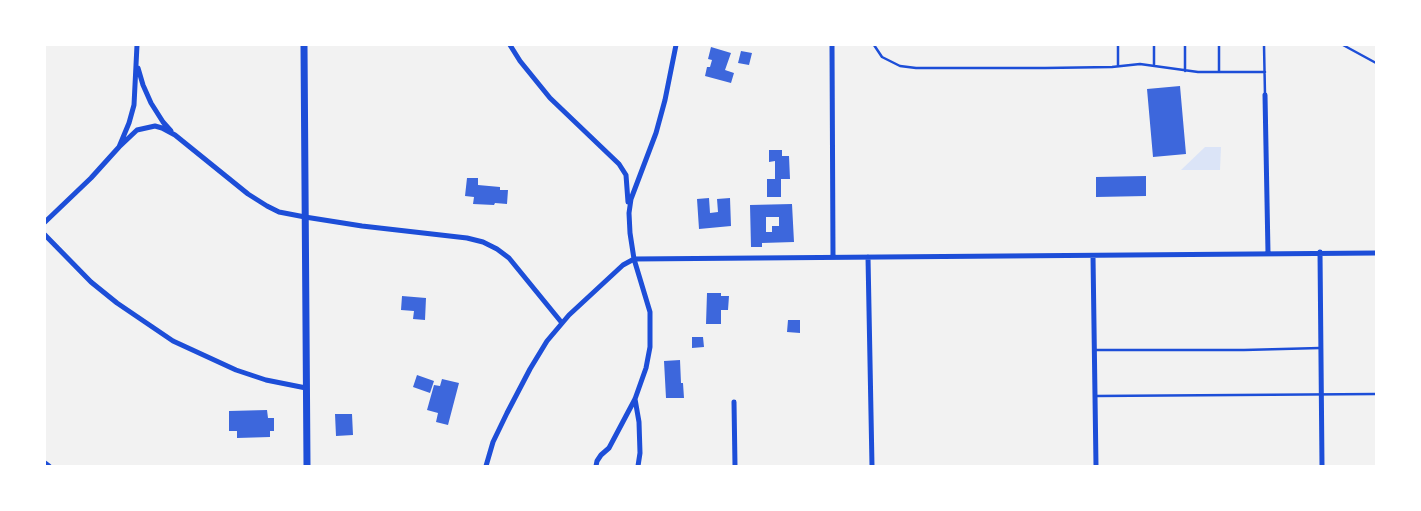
<!DOCTYPE html>
<style>
body{margin:0}
#map{position:relative;width:1421px;height:511px;overflow:hidden;background:#f2f2f2;font-family:"Archivo Narrow",sans-serif}
canvas{display:block}
.frame{position:absolute;inset:0;border:46px solid #fff;pointer-events:none}
</style>
<div id="map">
<canvas width="1421" height="511"></canvas>
<div class="frame"></div>
</div>
<script>
const ctx = document.querySelector('canvas').getContext('2d');
ctx.lineJoin = 'round';
function fillPath(path, color) { ctx.fillStyle = color; ctx.fill(path, 'evenodd'); }
const poly = rows => new Path2D(rows.map(r => 'M' + r).join(''));
function strokePath(path, color, width, dash) { ctx.strokeStyle = color; ctx.lineWidth = width; ctx.lineCap = dash ? 'butt' : 'round'; ctx.setLineDash(dash || []); ctx.stroke(path); }
const green = poly([
 [1205,147,1221,147,1220,170,1181,170]
]);
const building = poly([
 [711,47,731,53,725,70,734,73,731,83,705,76,707,67,710,67,712,60,708,59],
 [741,51,752,53,749,65,738,63],
 [1180,86,1186,154,1153,157,1147,89],
 [769,150,782,150,782,156,789,156,790,179,781,179,781,197,767,197,767,179,775,179,775,161,769,162],
 [1146,176,1146,196,1096,197,1096,177],
 [467,178,478,178,478,185,500,187,500,190,508,190,507,204,495,203,494,205,473,204,474,197,465,196],
 [709,198,710,213,718,212,717,199,730,198,731,226,699,229,697,199],
 [792,204,794,242,762,243,762,247,751,247,750,205],
 [766,217,779,217,779,226,772,226,772,232,766,232],
 [707,293,721,293,721,296,729,296,728,310,721,310,721,324,706,324],
 [402,296,426,298,425,320,413,319,414,311,401,310],
 [788,320,800,320,800,333,787,332],
 [692,337,703,337,704,347,692,348],
 [680,360,681,383,683,383,684,398,666,398,664,361],
 [417,375,434,381,430,393,413,387],
 [442,379,459,383,448,425,436,422,438,413,427,410,434,385,440,386],
 [267,410,268,418,274,418,274,431,270,431,270,437,237,438,237,431,229,431,229,411],
 [335,414,352,414,353,435,336,436]
]);
const service = poly([
 [874,45,882,57,900,66,916,68,1045,68,1112,67,1140,64,1198,72,1265,72],
 [1118,45,1118,66],
 [1154,45,1154,65],
 [1185,45,1185,71],
 [1264,45,1265,95],
 [1343,45,1376,63],
 [1219,72,1219,45],
 [1096,350,1244,350,1320,348],
 [1096,396,1376,394]
]);
const minor = poly([
 [510,45,520,61,550,98,619,164,626,175,628,202],
 [832,45,833,257],
 [138,68,143,85,151,103,163,122,171,131],
 [1265,95,1268,253],
 [119,147,137,130,155,126,162,128,175,135,248,194,267,206,279,212,305,217,362,226,467,238,483,242,497,249,509,258,562,323],
 [45,222,91,178,119,147,129,123,134,105,137,45],
 [45,235,91,282,117,303,173,341,236,370,266,380,306,388],
 [1320,252,1322,466],
 [1093,256,1096,466],
 [868,257,872,466],
 [635,399,639,422,640,453,638,466],
 [734,402,735,466],
 [45,463,49,466],
 [486,466,493,442,507,413,530,369,547,341,569,315,623,265,634,259,1376,253],
 [596,466,597,461,601,455,609,448,635,399,646,368,650,347,650,312,634,259,630,233,629,213,631,199,656,133,665,100,676,45]
]);
const tertiary = poly([
 [304,45,307,466]
]);
fillPath(green, '#dbe4f7');
fillPath(building, '#3d67dc');
strokePath(service, '#1d4ed8', 2.5);
strokePath(minor, '#1d4ed8', 5);
strokePath(tertiary, '#1d4ed8', 7);
</script>
